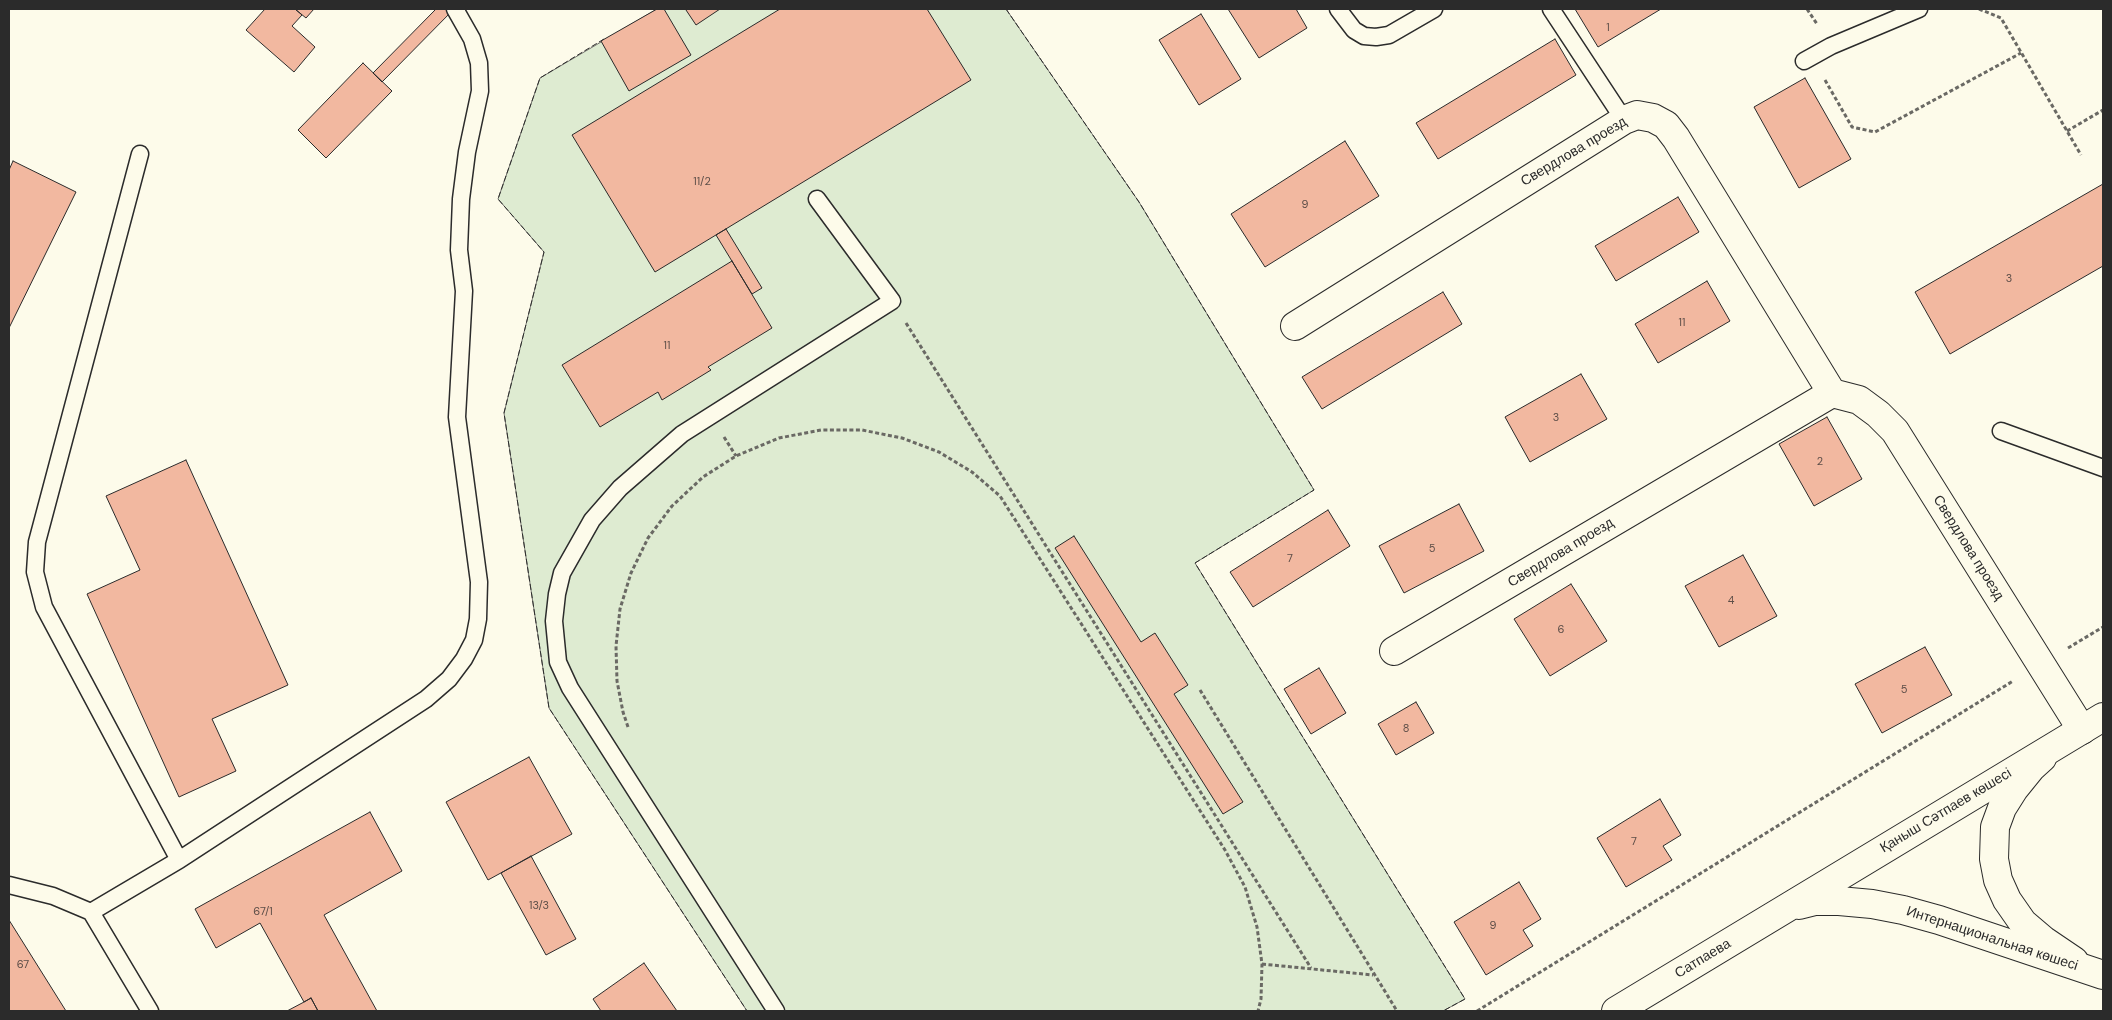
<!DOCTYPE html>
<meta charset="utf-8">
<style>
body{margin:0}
#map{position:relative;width:2112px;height:1020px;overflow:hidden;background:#fdfbea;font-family:"DM Sans",sans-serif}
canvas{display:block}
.frame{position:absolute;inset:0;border:10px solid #2b2b2b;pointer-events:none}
</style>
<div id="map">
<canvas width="2112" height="1020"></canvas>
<div class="frame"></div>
</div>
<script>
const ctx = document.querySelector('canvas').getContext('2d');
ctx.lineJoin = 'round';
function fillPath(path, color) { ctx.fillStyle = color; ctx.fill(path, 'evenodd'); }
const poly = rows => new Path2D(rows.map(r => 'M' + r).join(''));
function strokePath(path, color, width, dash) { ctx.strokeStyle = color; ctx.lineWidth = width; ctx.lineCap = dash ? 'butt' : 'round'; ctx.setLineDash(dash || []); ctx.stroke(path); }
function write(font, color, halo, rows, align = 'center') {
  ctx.font = font + ' "DM Sans",sans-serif'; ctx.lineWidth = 4; ctx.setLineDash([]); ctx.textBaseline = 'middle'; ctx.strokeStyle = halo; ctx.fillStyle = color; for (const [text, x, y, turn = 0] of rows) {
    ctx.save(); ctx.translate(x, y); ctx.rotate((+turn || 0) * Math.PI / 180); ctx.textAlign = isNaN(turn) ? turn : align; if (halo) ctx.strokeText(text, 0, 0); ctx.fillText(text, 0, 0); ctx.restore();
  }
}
const green = poly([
 [657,9,1006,9,1139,202,1314,490,1195,563,1465,999,1443,1011,747,1011,549,708,504,413,544,252,498,199,540,78,657,9]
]);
const building = poly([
 [265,9,295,9,302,15,292,26,315,47,294,72,246,30,265,9],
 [295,9,314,9,306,18,295,9],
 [436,9,454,9,382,82,373,73,436,9],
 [657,9,664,9,691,55,629,91,601,41,657,9],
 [687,9,720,9,696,25,686,10,687,9],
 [780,9,927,9,971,80,655,272,572,135,780,9],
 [1228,9,1296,9,1307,28,1259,58,1228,9],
 [1575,9,1661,9,1598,47,1575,9],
 [1201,14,1241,79,1199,105,1159,40,1201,14],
 [1555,39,1576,75,1438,159,1416,123,1555,39],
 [363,63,392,91,326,158,298,130,363,63],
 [1805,78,1851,159,1799,188,1754,107,1805,78],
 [1345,141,1379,196,1265,267,1231,214,1345,141],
 [13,161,76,192,9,328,9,170,13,161],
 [2103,184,2103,266,1950,354,1915,292,2103,184],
 [1678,197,1699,232,1616,281,1595,246,1678,197],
 [726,229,762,288,752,294,716,235,726,229],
 [732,261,772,328,708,367,711,370,662,400,658,392,600,427,562,365,732,261],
 [1707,281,1730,321,1658,363,1635,324,1707,281],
 [1443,292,1462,324,1322,409,1302,377,1443,292],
 [1581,374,1607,419,1530,462,1505,417,1581,374],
 [1827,417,1862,479,1814,506,1779,444,1827,417],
 [186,460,288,685,212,719,236,771,179,797,87,594,140,570,106,496,186,460],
 [1459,504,1484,551,1404,593,1379,546,1459,504],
 [1328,510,1350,546,1253,607,1230,572,1328,510],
 [1074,536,1141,642,1155,633,1188,685,1174,694,1243,802,1223,814,1055,548,1074,536],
 [1743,555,1777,616,1719,647,1685,586,1743,555],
 [1571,584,1607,641,1550,676,1514,619,1571,584],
 [1925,647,1952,695,1882,733,1855,684,1925,647],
 [1319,668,1346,713,1311,734,1284,689,1319,668],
 [1416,702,1434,733,1396,755,1378,724,1416,702],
 [529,757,572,834,488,880,446,802,529,757],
 [1660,799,1681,835,1663,846,1672,860,1626,887,1597,838,1660,799],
 [370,812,402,871,324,915,377,1011,318,1011,311,998,304,1002,260,923,216,948,195,909,370,812],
 [531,856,576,939,546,955,501,873,531,856],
 [1519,882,1541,919,1523,930,1533,946,1486,975,1454,922,1519,882],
 [9,920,66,1011,9,1011,9,920],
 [644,963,677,1011,601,1011,593,999,644,963],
 [311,998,318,1011,287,1011,304,1002,311,998]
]);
const path = poly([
 [1807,9,1817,24],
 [1979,9,2001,18,2081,155],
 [1825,80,1852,127,1875,132,2021,53],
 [2067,131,2103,110],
 [906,323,1311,968],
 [724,437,736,456],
 [2068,648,2103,627],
 [1200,690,1397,1011],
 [628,727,623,712,617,681,616,646,620,609,631,573,648,538,672,506,703,477,736,456,779,438,821,430,862,430,902,438,939,452,972,472,1000,496,1225,850,1245,887,1257,927,1262,964,1261,999,1258,1011],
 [1262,964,1373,975],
 [1477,1011,2013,681]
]);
const service = poly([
 [1338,9,1354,30,1364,36,1376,37,1389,35,1434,9],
 [1551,9,1624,120],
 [1804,61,1831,46,1919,9],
 [140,154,37,542,35,572,44,607,179,860],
 [2001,431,2103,468],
 [9,885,53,896,91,912],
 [150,1011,91,912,179,860,426,699,449,679,464,659,474,640,478,619,479,582,457,417,464,291,459,250,461,199,467,152,480,91,479,63,472,39,455,9],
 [776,1011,570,688,558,662,554,621,557,594,562,573,592,520,620,488,682,434,892,301,817,199]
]);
const minor = poly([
 [1295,326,1624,120,1637,115,1653,118,1666,125,1676,138,1832,393,1859,400,1878,414,1895,431,2082,730],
 [1394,651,1832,393],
 [2042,758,2031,768,2014,789,2002,808,1995,827,1994,859,1998,880,2007,900,2023,923,2043,940,2074,961]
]);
const tertiary = poly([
 [1799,905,1815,901,1839,901,1872,904,1903,910,1939,920,2103,975],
 [1616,1011,2103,717]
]);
const fence = poly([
 [1006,9,1139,202,1314,490,1195,563,1465,999,1443,1011],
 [604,39,540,78,498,199,544,252,504,413,549,708,747,1011]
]);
const numberNames = [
 ["1",1608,28],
 ["11/2",702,182],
 ["9",1305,205],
 ["3",2009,279],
 ["11",1682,323],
 ["11",667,346],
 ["3",1556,418],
 ["2",1820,462],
 ["5",1432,549],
 ["7",1290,559],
 ["4",1731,601],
 ["6",1561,630],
 ["5",1904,690],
 ["8",1406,729],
 ["7",1634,842],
 ["13/3",539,906],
 ["67/1",263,912],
 ["9",1493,926],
 ["67",23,965]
];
const streetNames = [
 ["Свердлова проезд",1574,152,-31],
 ["Свердлова проезд",1968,548,58],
 ["Свердлова проезд",1561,553,-31],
 ["Қаныш Сәтпаев көшесі",1946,811,-31],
 ["Интернациональная көшесі",1992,939,18],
 ["Сатпаева",1703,959,-31]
];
fillPath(green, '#deebd1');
strokePath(green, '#74746e', 1);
fillPath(building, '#f2b8a0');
strokePath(building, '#2b2b2b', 1);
strokePath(service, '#2b2b2b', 19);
strokePath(minor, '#2b2b2b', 30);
strokePath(tertiary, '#2b2b2b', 30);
strokePath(path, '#6a6964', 3, [4, 2.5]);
strokePath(service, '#fdfbea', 16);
strokePath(minor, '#fdfbea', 28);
strokePath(tertiary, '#fdfbea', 28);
strokePath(fence, '#2b2b2b', 1, [6, 2.5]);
write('11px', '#5d4e48', null, numberNames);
write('14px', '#2b2b2b', '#fdfbea', streetNames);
</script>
